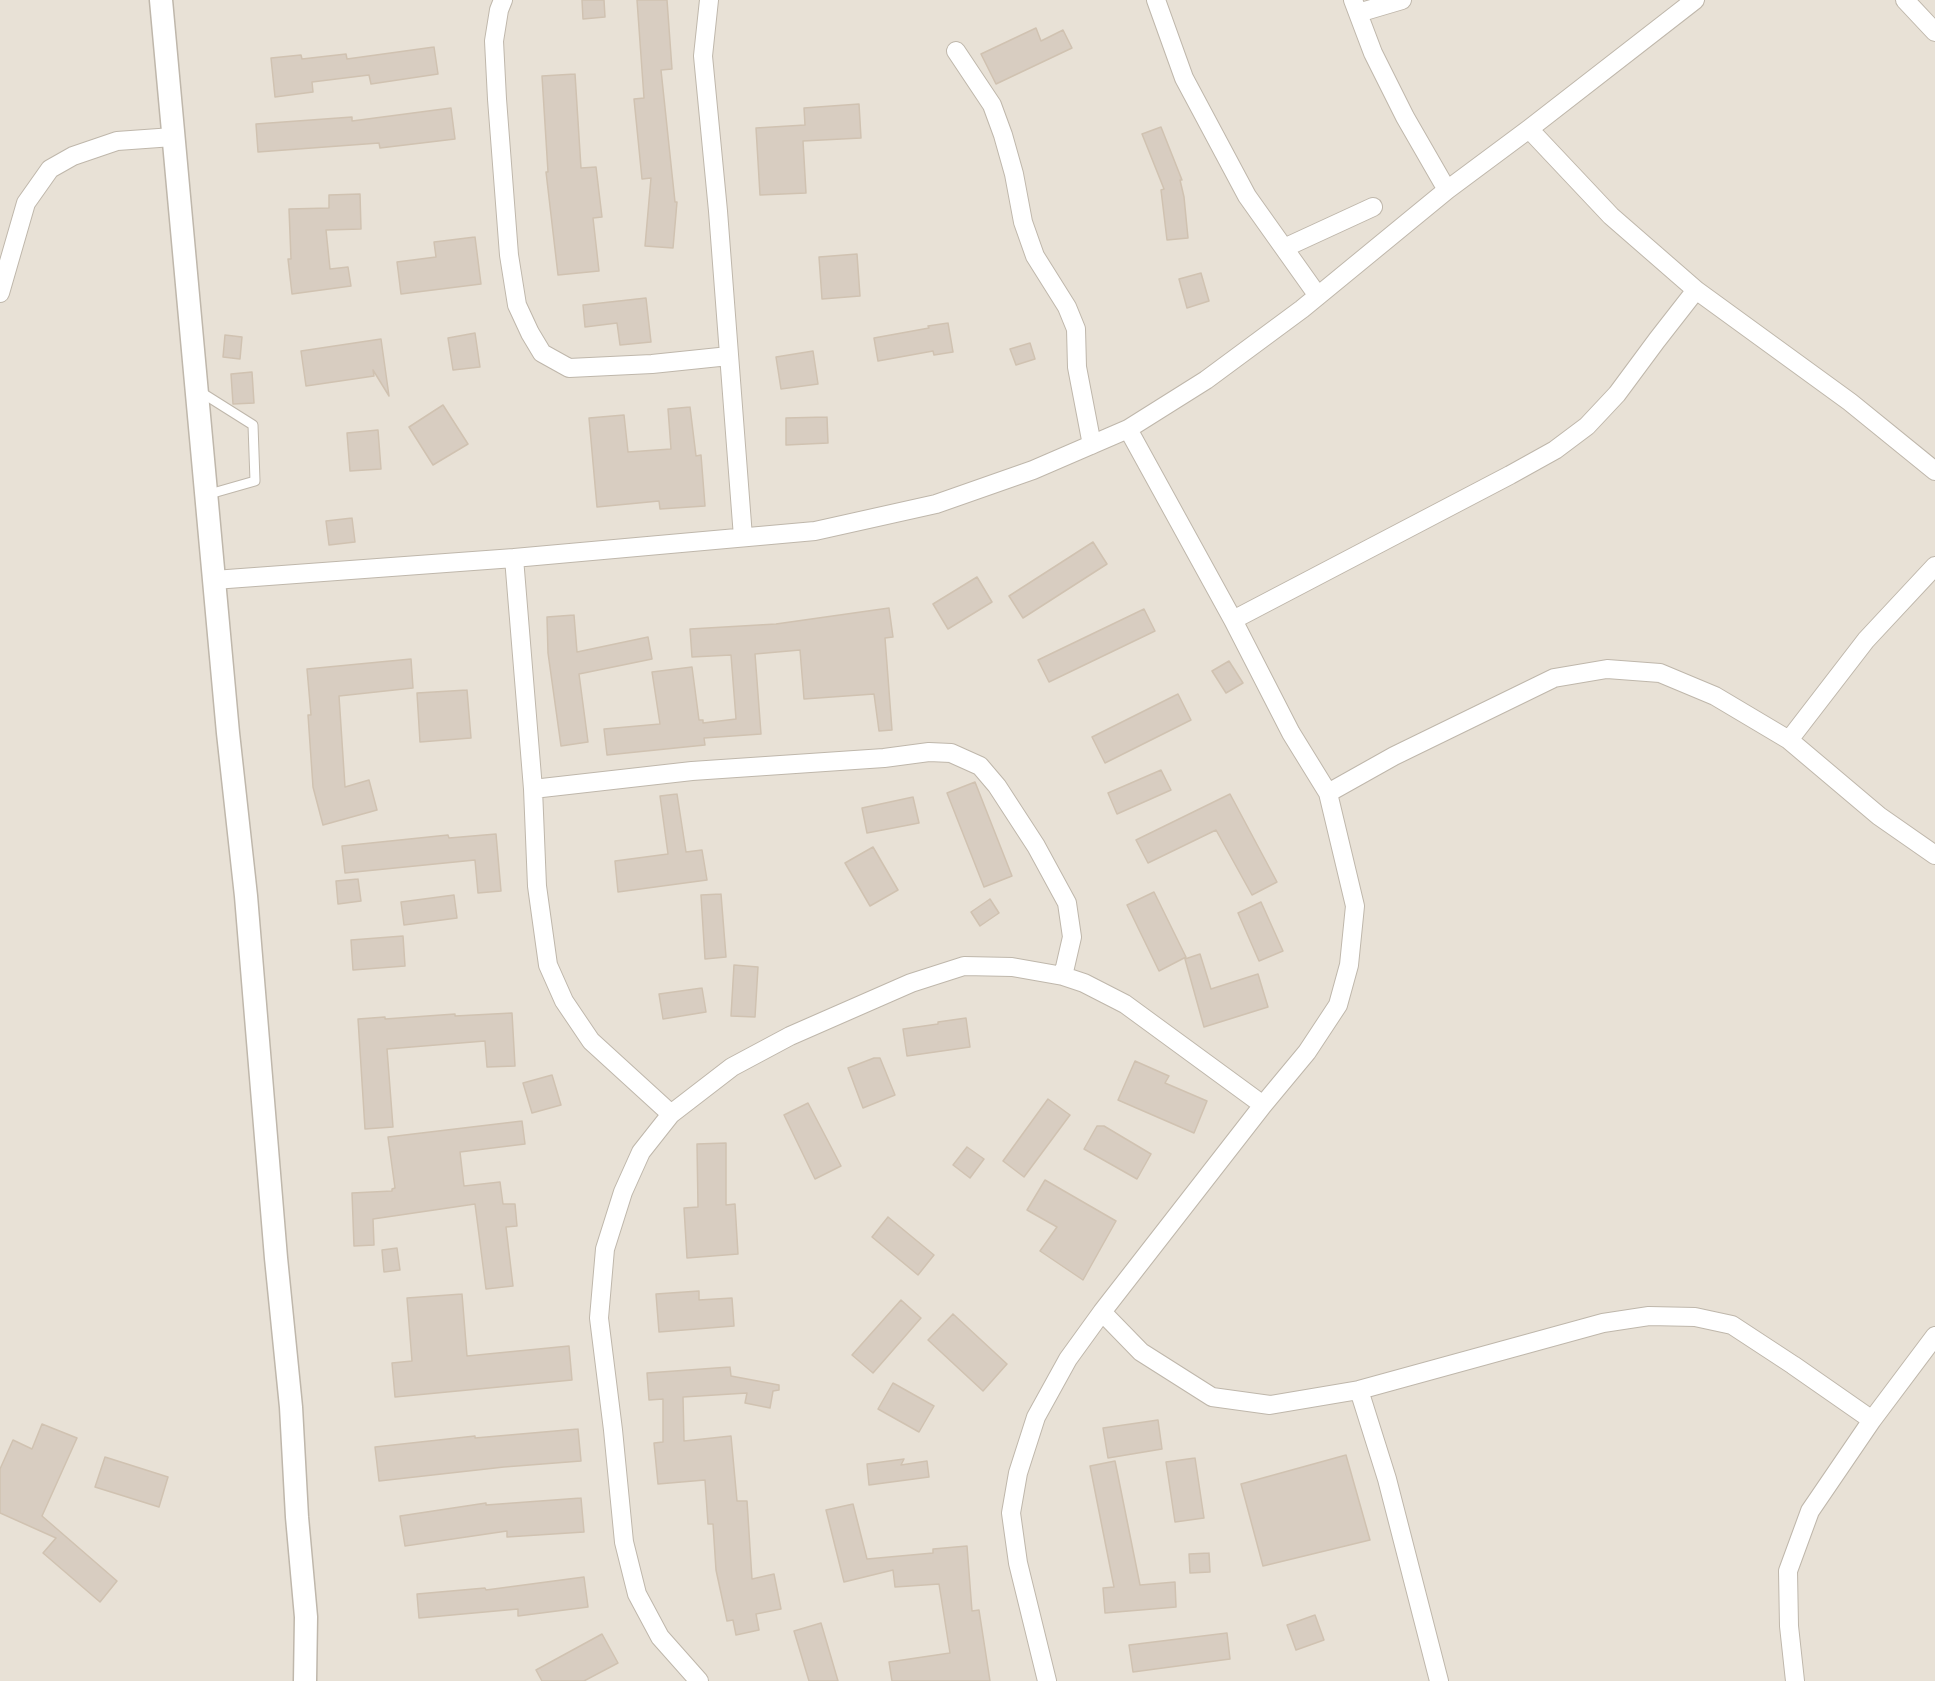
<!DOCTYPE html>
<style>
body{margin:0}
canvas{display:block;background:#f4efe8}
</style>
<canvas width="1935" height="1681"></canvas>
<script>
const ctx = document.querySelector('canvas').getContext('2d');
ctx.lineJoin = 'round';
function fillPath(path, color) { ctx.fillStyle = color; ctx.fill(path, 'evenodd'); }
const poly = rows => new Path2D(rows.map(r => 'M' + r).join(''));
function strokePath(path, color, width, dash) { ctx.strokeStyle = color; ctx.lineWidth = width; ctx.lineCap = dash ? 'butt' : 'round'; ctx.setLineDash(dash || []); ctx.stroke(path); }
const residential = poly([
 [0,0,1935,0,1935,1681,0,1681]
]);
const building = poly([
 [582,0,604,0,605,17,583,19,582,0],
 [637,0,667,0,672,69,661,70,675,202,677,202,673,248,645,246,651,178,642,179,634,99,644,98,637,0],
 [1036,28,1041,41,1063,30,1072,48,996,84,981,54,1036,28],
 [434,47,438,74,371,84,369,75,312,82,313,92,275,97,271,58,301,55,302,59,346,54,347,59,434,47],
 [575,74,581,168,596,167,602,217,593,218,599,271,558,275,546,172,548,172,542,76,575,74],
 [859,104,861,138,803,141,806,193,760,195,756,128,805,125,804,108,859,104],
 [451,108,455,139,380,148,379,143,258,152,256,124,352,117,352,121,451,108],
 [1161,127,1182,180,1180,180,1184,197,1188,238,1167,240,1161,190,1164,189,1142,134,1161,127],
 [360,194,361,229,326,230,330,269,348,267,351,286,292,294,288,259,291,259,289,209,329,208,329,195,360,194],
 [475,237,481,284,401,294,397,262,436,257,434,242,475,237],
 [857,254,860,296,822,299,819,257,857,254],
 [1201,273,1209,301,1187,308,1179,279,1201,273],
 [646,298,651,342,620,345,617,323,585,327,583,305,646,298],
 [948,323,953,352,934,355,933,351,878,361,874,338,929,328,928,326,948,323],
 [475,333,480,367,453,370,448,338,475,333],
 [225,335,242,337,240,359,223,357,225,335],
 [381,339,389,396,373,370,374,376,306,386,301,351,381,339],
 [1030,343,1035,359,1016,365,1010,349,1030,343],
 [813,351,818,384,781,389,776,357,813,351],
 [252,372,254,403,233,404,231,374,252,372],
 [443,405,468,444,433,465,409,427,443,405],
 [690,407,696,456,701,455,705,506,660,509,659,501,597,507,589,418,624,415,628,452,671,449,668,409,690,407],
 [827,417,828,443,786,445,786,418,827,417],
 [378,430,381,469,350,471,347,433,378,430],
 [352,518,355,542,329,545,326,521,352,518],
 [1093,542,1107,564,1023,618,1009,596,1093,542],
 [977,577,992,602,948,629,933,604,977,577],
 [889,608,893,637,885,638,892,730,879,731,874,694,804,699,800,650,755,654,761,734,704,738,705,745,607,755,604,729,660,724,652,672,692,667,699,720,703,720,703,723,736,719,731,655,692,657,690,629,776,624,889,608],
 [1144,609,1155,631,1049,682,1038,660,1144,609],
 [574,615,577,652,648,637,652,659,579,674,588,742,561,746,548,653,547,617,574,615],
 [411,659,413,688,339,696,345,787,369,780,377,810,323,825,313,787,308,715,311,715,307,669,411,659],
 [1229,661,1243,683,1226,693,1212,671,1229,661],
 [467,690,471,738,420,742,417,693,467,690],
 [1178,694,1191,720,1105,763,1092,737,1178,694],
 [1161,770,1171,790,1117,814,1108,793,1161,770],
 [975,782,1012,876,984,887,947,793,975,782],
 [677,794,686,852,702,850,707,880,618,892,615,861,668,854,660,796,677,794],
 [1230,794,1277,882,1252,895,1216,830,1148,863,1136,840,1230,794],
 [913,797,919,823,867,833,862,808,913,797],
 [496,834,501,891,478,893,475,860,345,873,342,846,448,835,449,838,496,834],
 [873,847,898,890,870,906,845,863,873,847],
 [358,879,361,901,338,904,336,881,358,879],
 [1154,892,1186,957,1159,971,1127,905,1154,892],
 [721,894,726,957,705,959,701,895,721,894],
 [454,895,457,918,404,925,401,902,454,895],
 [990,899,999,913,980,926,971,912,990,899],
 [1261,902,1283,951,1259,961,1238,913,1261,902],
 [403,936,405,966,353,970,351,940,403,936],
 [1200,954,1211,989,1258,974,1268,1007,1204,1027,1185,959,1200,954],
 [734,965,758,967,755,1017,731,1016,734,965],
 [702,988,706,1012,663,1019,659,994,702,988],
 [512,1013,515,1066,487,1067,485,1041,387,1049,393,1127,365,1129,358,1019,385,1017,385,1019,455,1014,455,1016,512,1013],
 [966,1018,970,1047,907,1056,903,1029,938,1024,938,1022,966,1018],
 [874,1058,880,1058,895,1095,863,1108,848,1068,874,1058],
 [1135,1061,1169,1076,1165,1083,1207,1101,1194,1133,1118,1100,1135,1061],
 [552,1075,561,1105,532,1113,523,1083,552,1075],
 [1048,1099,1070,1115,1024,1177,1003,1161,1048,1099],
 [808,1103,841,1166,815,1179,784,1115,808,1103],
 [522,1121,525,1144,460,1152,464,1186,500,1182,503,1204,515,1204,517,1226,506,1227,513,1286,486,1289,475,1204,373,1219,374,1245,354,1246,352,1193,392,1191,392,1189,395,1188,388,1137,522,1121],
 [1097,1126,1104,1126,1151,1154,1137,1179,1084,1149,1097,1126],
 [726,1143,726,1205,735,1204,738,1254,687,1258,684,1208,698,1207,697,1144,726,1143],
 [967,1147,984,1159,970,1178,953,1165,967,1147],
 [1045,1180,1116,1221,1083,1280,1040,1251,1057,1227,1027,1210,1045,1180],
 [888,1217,934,1255,918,1275,872,1237,888,1217],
 [397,1248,400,1270,384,1272,382,1250,397,1248],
 [699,1291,699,1300,732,1298,734,1326,659,1332,656,1294,699,1291],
 [462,1294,467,1356,569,1346,572,1380,395,1397,392,1363,412,1361,407,1298,462,1294],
 [901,1300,921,1318,873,1373,852,1355,901,1300],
 [953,1314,1007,1364,983,1391,928,1340,953,1314],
 [730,1367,731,1376,779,1385,779,1390,773,1391,770,1408,745,1403,747,1393,683,1397,684,1441,731,1436,737,1501,747,1501,752,1579,774,1574,781,1609,756,1614,759,1630,736,1635,733,1620,727,1621,716,1570,713,1524,708,1524,705,1480,658,1484,654,1443,663,1442,663,1399,649,1400,647,1373,730,1367],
 [893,1383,934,1406,919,1432,878,1409,893,1383],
 [1158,1420,1162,1449,1108,1458,1103,1428,1158,1420],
 [42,1424,77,1438,42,1516,117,1581,100,1602,43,1553,56,1538,0,1513,0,1469,13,1440,32,1449,42,1424],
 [578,1429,581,1461,504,1467,379,1481,375,1447,475,1436,475,1438,578,1429],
 [1346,1455,1370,1540,1263,1566,1241,1484,1346,1455],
 [105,1457,168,1477,159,1507,95,1487,105,1457],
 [1195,1458,1204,1518,1175,1522,1166,1462,1195,1458],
 [904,1459,901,1465,927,1461,929,1477,869,1485,867,1464,904,1459],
 [1115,1461,1140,1585,1175,1582,1176,1607,1105,1613,1103,1588,1114,1587,1090,1466,1115,1461],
 [581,1498,584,1532,507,1537,507,1531,405,1546,400,1516,486,1503,486,1505,581,1498],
 [853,1504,867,1559,933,1553,933,1549,967,1546,972,1611,979,1610,990,1681,892,1681,889,1662,950,1653,939,1584,895,1587,893,1570,844,1582,826,1510,853,1504],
 [1209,1553,1210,1572,1190,1573,1189,1554,1209,1553],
 [584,1577,588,1607,518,1616,518,1609,419,1618,417,1594,485,1588,486,1590,584,1577],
 [1315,1615,1324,1640,1296,1650,1287,1625,1315,1615],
 [821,1623,838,1681,809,1681,794,1631,821,1623],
 [1227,1633,1230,1659,1133,1672,1129,1645,1227,1633],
 [602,1634,618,1663,584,1681,542,1681,536,1670,602,1634]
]);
const service = poly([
 [199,391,253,425,255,481,206,495]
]);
const minor = poly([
 [503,0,499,10,494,41,497,99,509,255,517,305,530,333,542,353,569,368,652,364,729,356],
 [709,0,703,56,718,211,743,537],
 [1156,0,1184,78,1247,196,1318,296],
 [1353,0,1373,53,1405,117,1447,190],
 [1905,0,1935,32],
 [1358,13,1402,0],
 [956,51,992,105,1003,135,1014,174,1023,222,1035,256,1067,307,1076,329,1077,367,1092,445],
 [1529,129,1611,216,1696,290,1850,402,1935,471],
 [1284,248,1373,207],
 [0,293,26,203,50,169,73,156,117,141,173,137],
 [514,558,533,789,537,886,548,965,564,1001,591,1041,671,1114],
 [214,580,514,558,815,531,936,504,1033,470,1128,429,1206,380,1302,309,1447,190,1529,129,1695,0],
 [1233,620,1510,475,1555,450,1587,426,1617,394,1657,340,1696,290],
 [1789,740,1866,640,1935,566],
 [533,789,692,771,884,758,929,752,951,753,980,766,997,786,1036,846,1067,903,1072,937,1063,976],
 [1328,793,1394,756,1554,678,1607,669,1660,673,1715,696,1789,740,1879,816,1935,855],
 [1102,1312,1141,1352,1212,1397,1270,1405,1359,1390,1603,1323,1649,1316,1695,1317,1732,1325,1793,1365,1872,1420],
 [1359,1390,1387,1479,1439,1681],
 [699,1681,660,1637,637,1594,624,1542,613,1430,599,1318,605,1249,623,1192,641,1152,671,1114,732,1067,790,1036,911,983,964,966,1012,967,1063,976,1084,983,1125,1004,1263,1105],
 [1047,1681,1018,1563,1011,1513,1018,1473,1036,1417,1068,1359,1102,1312,1263,1105,1307,1052,1338,1005,1349,965,1355,906,1328,793,1291,733,1233,620,1128,429],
 [1795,1681,1789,1626,1788,1571,1810,1511,1872,1420,1935,1336]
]);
const tertiary = poly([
 [161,0,228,733,246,896,276,1258,291,1407,297,1517,306,1617,305,1681]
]);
fillPath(residential, '#e8e1d6');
fillPath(building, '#d8cdc1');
strokePath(building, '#d0c2b1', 1.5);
strokePath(service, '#bfb7ab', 11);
strokePath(minor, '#bfb7ab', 20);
strokePath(tertiary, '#bfb7ab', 25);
strokePath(service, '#fff', 9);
strokePath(minor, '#fff', 18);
strokePath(tertiary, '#fff', 22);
</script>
